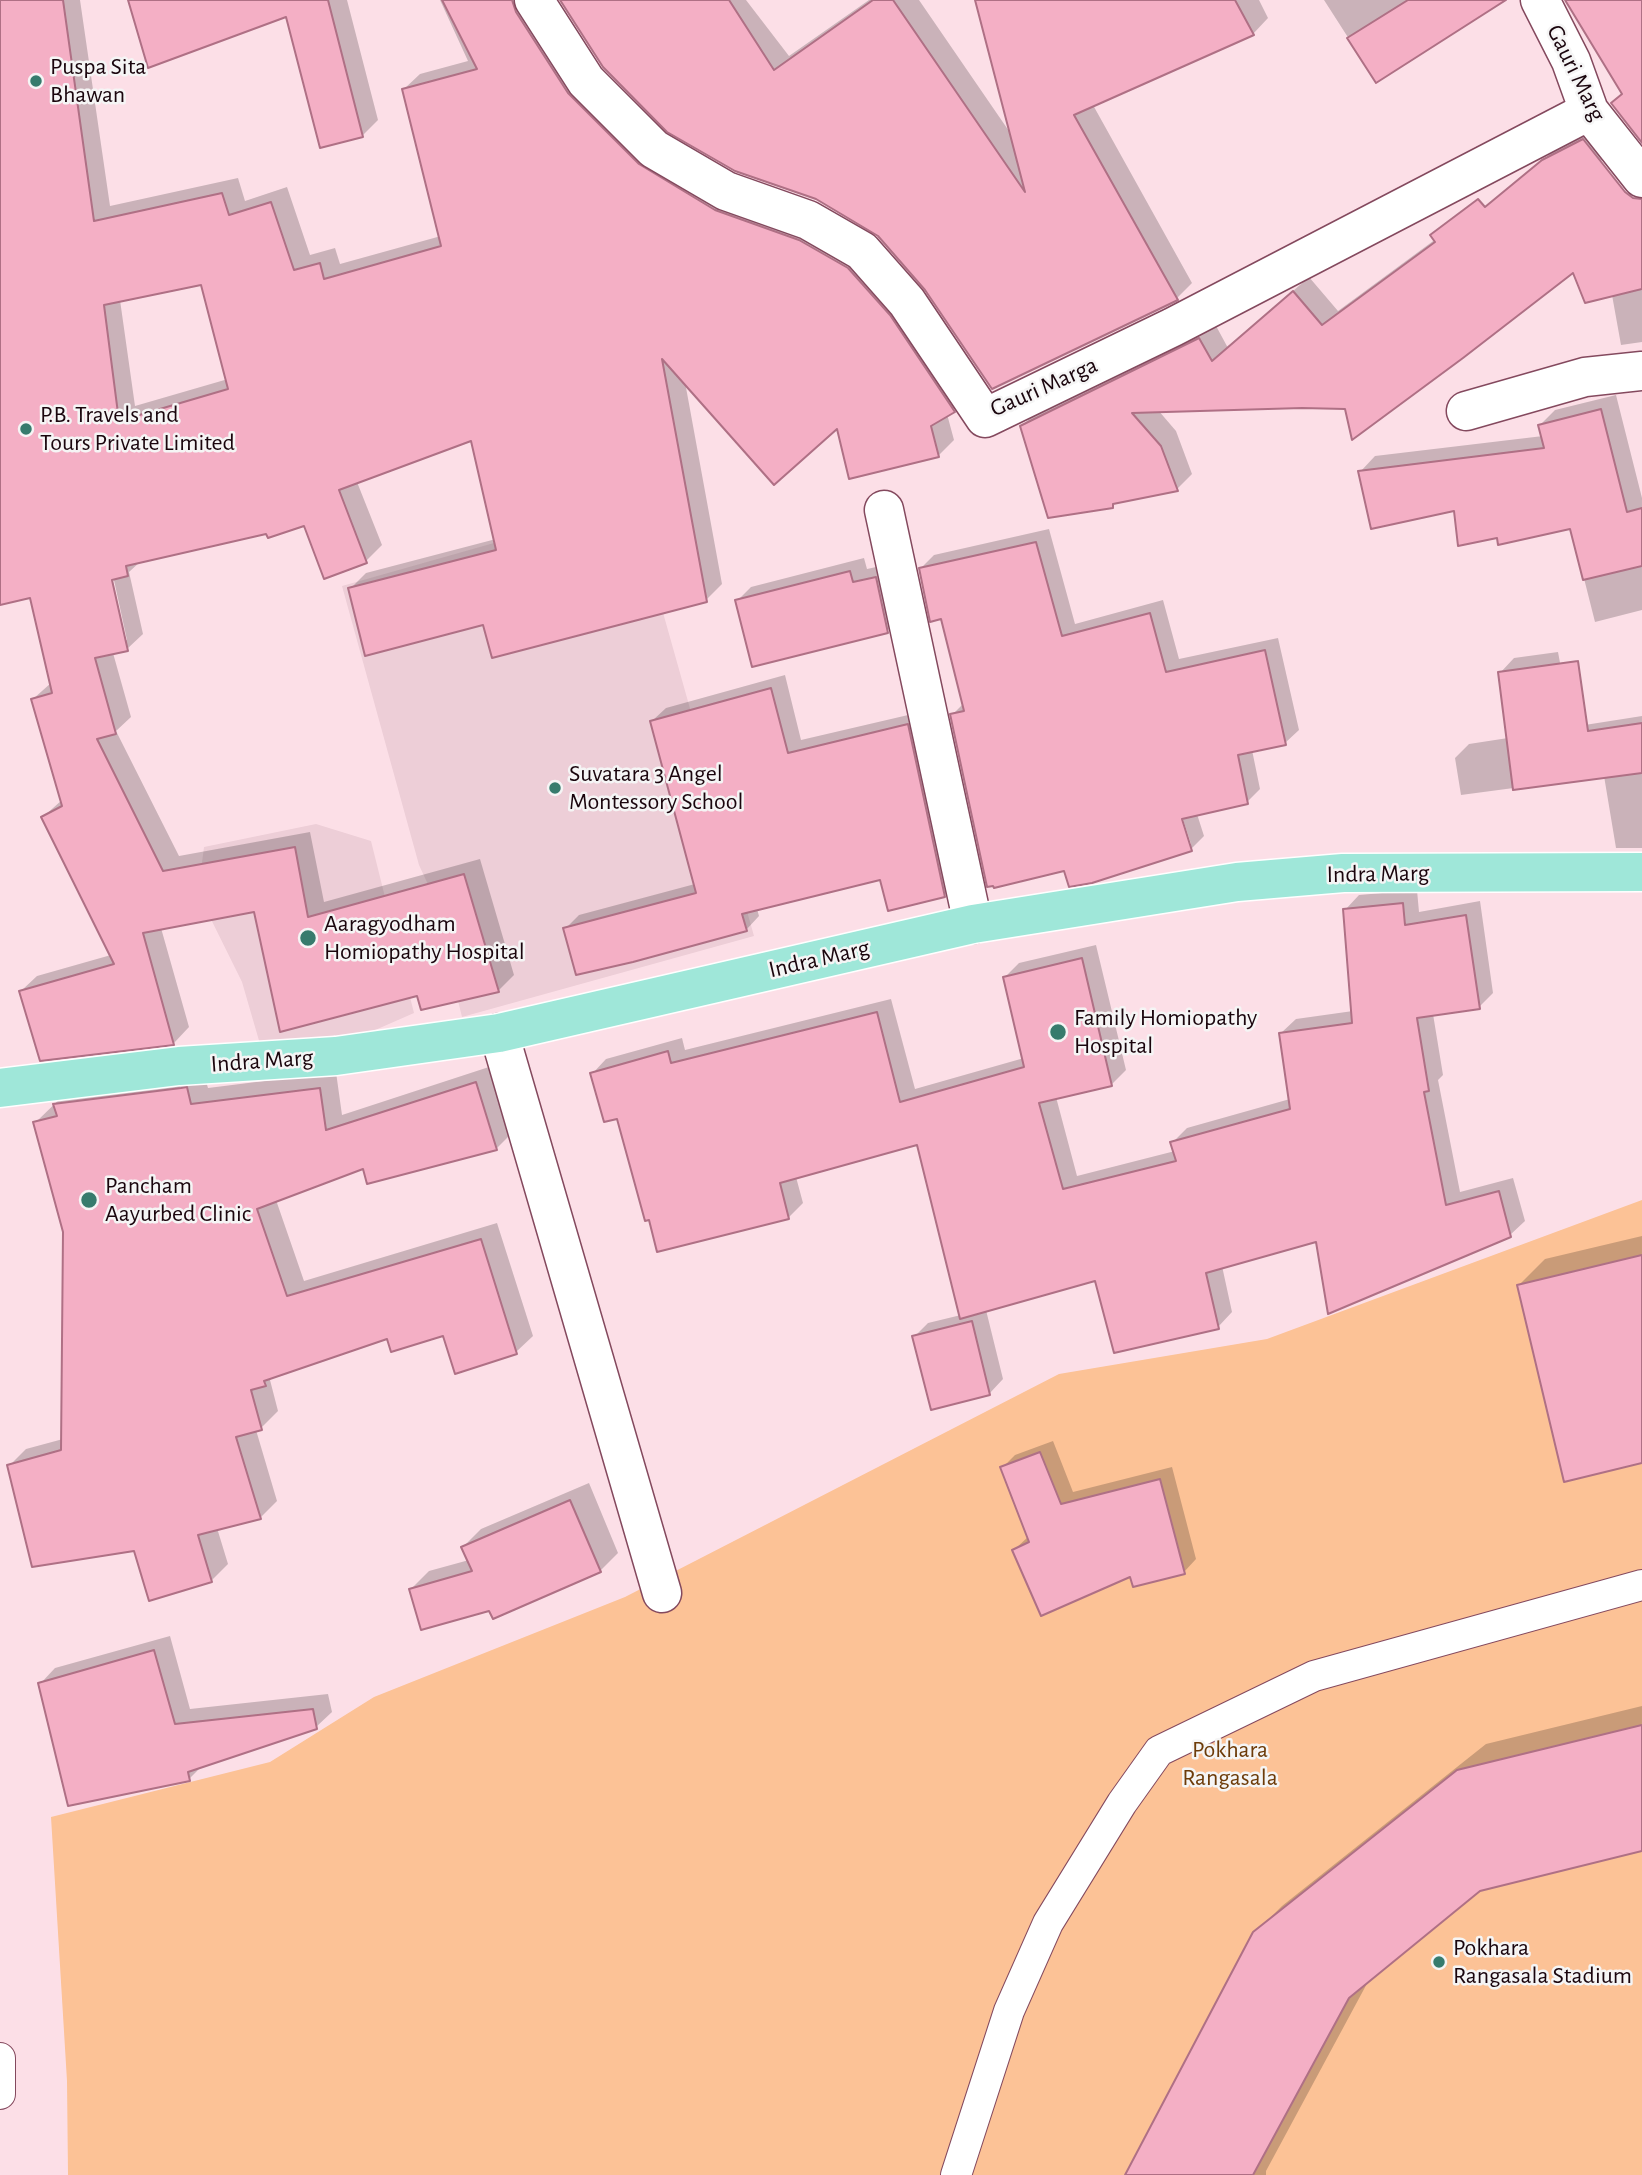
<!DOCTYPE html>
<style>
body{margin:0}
canvas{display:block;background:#fcdfe7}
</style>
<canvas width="1642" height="2175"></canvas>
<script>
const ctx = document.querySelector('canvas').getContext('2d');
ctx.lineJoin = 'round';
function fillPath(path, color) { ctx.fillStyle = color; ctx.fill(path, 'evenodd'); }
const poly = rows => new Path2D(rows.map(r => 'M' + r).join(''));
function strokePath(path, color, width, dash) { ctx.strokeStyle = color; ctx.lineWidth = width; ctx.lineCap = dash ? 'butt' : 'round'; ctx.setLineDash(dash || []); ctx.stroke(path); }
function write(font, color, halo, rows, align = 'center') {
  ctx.font = font + ' "Alegreya Sans",sans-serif'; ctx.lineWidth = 5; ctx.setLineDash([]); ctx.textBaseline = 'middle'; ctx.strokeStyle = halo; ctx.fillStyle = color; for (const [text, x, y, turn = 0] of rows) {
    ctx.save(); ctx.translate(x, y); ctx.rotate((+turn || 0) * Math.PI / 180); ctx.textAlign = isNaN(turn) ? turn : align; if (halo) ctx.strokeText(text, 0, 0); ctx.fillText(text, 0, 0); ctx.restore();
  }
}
const built = poly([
 [501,541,644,545,754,936,462,1017,431,891,419,865,342,586],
 [316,824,371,841,414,1013,357,1038,262,1051,242,982,198,893,204,847]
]);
const green = poly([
 [1642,1200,1642,2175,68,2175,67,2081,51,1817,270,1762,374,1697,625,1597,1059,1374,1267,1339]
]);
const shadow = poly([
 [0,0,80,0,110,206,238,178,245,201,287,187,310,255,335,248,340,264,441,236,404,89,420,74,468,61,440,0,533,0,654,149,815,225,969,395,947,414,954,440,938,456,685,382,722,584,706,600,485,622,350,589,366,573,496,539,472,439,357,482,382,545,366,561,305,523,141,561,129,572,143,634,127,649,113,653,131,717,116,731,179,856,310,832,324,902,480,859,514,975,498,991,418,994,255,910,161,928,189,1027,174,1043,42,1059,21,991,37,976,111,955,43,817,62,800,33,699,51,683,31,596,0,603],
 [202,283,228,379,135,406,120,300],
 [109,571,112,571,127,640,124,640],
 [130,0,347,0,378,120,362,136,287,15],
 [562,0,746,0,789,56,869,0,919,0,1011,134,977,0,1259,0,1268,18,1253,34,1093,105,1192,283,1177,298,927,289,879,235],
 [1324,0,1486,0,1376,81],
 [1598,126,1615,147,1601,161,1533,204,1518,182,1559,146],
 [1642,196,1642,342,1621,345,1612,295,1574,270,1346,407,1158,410,1176,431,1192,474,1177,489,1117,501,1112,506,1022,426,1037,411,1215,324,1228,348,1309,277,1338,311,1459,222,1471,248],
 [1616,395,1642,498,1642,610,1595,622,1571,527,1498,536,1456,509,1360,472,1375,456,1543,436,1540,425,1555,410],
 [1049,529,1075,624,1163,600,1179,659,1278,638,1299,730,1285,743,1252,750,1260,789,1247,802,1197,814,1204,836,1191,849,1065,869,952,715,964,703,942,617,921,568,934,555],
 [1180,810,1191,844,1188,844,1177,811],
 [864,558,867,569,890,564,901,617,887,631,737,601,751,587],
 [1558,652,1572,727,1642,716,1642,848,1616,848,1604,776,1461,795,1455,758,1469,744,1508,738,1500,673,1514,658],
 [785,675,801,740,921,712,958,882,944,896,882,878,757,909,759,916,746,930,565,929,579,915,695,884,652,721,666,708],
 [1417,890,1419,912,1480,901,1493,993,1479,1007,1433,1014,1443,1075,1438,1080,1460,1192,1513,1178,1525,1221,1510,1235,1317,1240,1222,1266,1232,1312,1218,1327,1097,1279,986,1310,1003,1379,989,1394,914,1337,928,1323,961,1315,918,1143,796,1177,803,1203,788,1218,618,1117,592,1074,606,1059,682,1038,685,1050,891,999,915,1089,1024,1058,1004,978,1019,963,1096,945,1126,1070,1111,1085,1056,1097,1077,1176,1175,1151,1172,1143,1187,1128,1290,1099,1281,1033,1296,1019,1353,1011,1345,910,1359,895],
 [492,1066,513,1132,496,1149,364,1167,276,1200,304,1281,497,1223,533,1336,516,1352,444,1334,388,1336,275,1375,270,1380,278,1411,261,1428,256,1430,277,1501,260,1518,217,1528,228,1564,211,1581,135,1549,9,1466,26,1449,63,1439,65,1232,35,1123,72,1087,203,1071,208,1088,336,1072,342,1115],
 [1642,1236,1642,1461,1519,1285,1545,1259],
 [1053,1441,1073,1492,1172,1467,1196,1559,1184,1572,1131,1574,1014,1550,1029,1536,1002,1468,1015,1455],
 [589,1483,618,1553,600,1571,490,1608,411,1589,429,1571,469,1560,463,1547,481,1529],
 [170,1636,190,1709,328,1694,332,1712,316,1727,204,1764,189,1779,40,1684,55,1668],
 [1642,1706,1642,1850,1479,1890,1370,1978,1266,2171,1266,2175,1127,2175,1255,1933,1282,1906,1486,1744]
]);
const building = poly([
 [0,0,63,0,94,221,222,193,229,215,271,202,294,270,320,263,324,279,441,246,402,89,477,69,442,0,512,0,516,12,568,93,639,164,715,210,799,240,848,268,890,315,955,412,931,426,939,457,849,479,837,429,774,485,662,359,707,602,492,658,483,625,365,656,348,588,496,550,471,441,339,490,367,563,324,579,304,526,268,538,266,534,126,566,128,576,112,580,128,651,95,658,116,734,97,739,163,871,295,847,308,917,464,874,499,992,421,1010,417,996,280,1032,254,912,143,933,174,1045,40,1061,19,991,114,964,41,817,62,806,31,699,52,693,30,598,0,605,0,0],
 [201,285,228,389,119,421,104,305,201,285],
 [128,0,328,0,363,137,320,148,286,17,148,68,128,0],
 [560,0,729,0,774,70,873,0,893,0,1025,192,975,0,1235,0,1254,35,1074,115,1178,300,992,389,925,290,878,236,816,199,735,171,667,132,603,67,560,0],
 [1408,0,1506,0,1376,83,1347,38,1408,0],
 [1565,0,1642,0,1642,143,1611,103,1622,94,1565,0],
 [1583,139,1625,192,1633,198,1642,199,1642,289,1585,303,1573,273,1463,358,1352,440,1345,409,1302,408,1132,413,1161,446,1178,491,1113,504,1113,508,1048,518,1020,426,1199,338,1212,361,1293,291,1322,325,1435,242,1430,235,1478,199,1485,207,1542,160,1583,139],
 [1601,409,1627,512,1642,508,1642,566,1583,580,1570,529,1498,545,1497,538,1458,546,1454,511,1371,529,1358,471,1544,448,1538,425,1601,409],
 [1036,542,1062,636,1150,613,1166,672,1265,650,1286,745,1238,755,1248,804,1182,819,1192,851,1092,883,1069,887,1064,871,994,888,993,886,987,887,950,714,964,711,941,619,930,622,919,568,1036,542],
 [850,571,853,582,876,577,888,633,752,667,735,600,850,571],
 [1578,661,1588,731,1642,723,1642,773,1513,790,1498,672,1578,661],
 [771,688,788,753,908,724,945,897,888,911,880,880,742,914,747,931,633,962,576,975,563,928,696,893,650,721,771,688],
 [1403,903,1405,925,1466,915,1480,1009,1417,1018,1429,1091,1424,1092,1446,1205,1499,1191,1511,1237,1328,1314,1316,1242,1206,1273,1219,1329,1114,1353,1095,1281,960,1319,917,1145,780,1183,789,1219,657,1252,649,1220,645,1221,617,1119,604,1122,590,1073,668,1051,671,1063,877,1012,900,1102,1024,1067,1003,977,1082,958,1112,1086,1039,1103,1063,1189,1176,1161,1170,1142,1290,1109,1279,1033,1352,1023,1343,909,1403,903],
 [476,1082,497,1150,367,1184,363,1169,257,1209,287,1296,481,1239,517,1354,455,1374,443,1336,391,1352,387,1339,264,1381,266,1386,251,1390,262,1430,236,1437,261,1519,198,1535,212,1582,149,1601,134,1551,32,1567,7,1465,61,1450,63,1232,33,1122,57,1116,53,1104,181,1088,187,1087,191,1104,320,1088,326,1130,476,1082],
 [1642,1255,1642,1463,1564,1482,1517,1285,1642,1255],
 [972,1321,990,1395,931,1410,912,1336,972,1321],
 [1040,1452,1061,1504,1160,1479,1185,1574,1133,1587,1130,1577,1041,1616,1012,1550,1029,1542,1000,1467,1040,1452],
 [570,1500,601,1572,493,1619,489,1611,421,1630,409,1589,472,1571,461,1547,570,1500],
 [154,1650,175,1724,313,1709,317,1729,188,1772,190,1781,68,1806,38,1683,154,1650],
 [1642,1725,1642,1851,1480,1891,1349,1998,1253,2175,1125,2175,1253,1932,1457,1770,1642,1725]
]);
const lane = poly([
 [0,2058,0,2094],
 [956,2175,1009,2011,1048,1923,1122,1803,1159,1751,1314,1676,1642,1585]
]);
const street = poly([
 [534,0,586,81,654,149,726,191,808,220,862,251,907,302,985,418,1173,327,1589,111],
 [1540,0,1571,61,1589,111,1642,178],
 [1466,411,1585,377,1642,371],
 [884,510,973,924],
 [499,1033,662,1593]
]);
const primary = poly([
 [0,1088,179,1066,336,1056,499,1033,973,924,1237,882,1343,873,1642,872]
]);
const markers = [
 [36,81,7,"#377b6d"],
 [26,429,7,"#377b6d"],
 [555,788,7,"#377b6d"],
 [308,938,9,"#377b6d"],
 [1058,1032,9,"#377b6d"],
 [89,1200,9,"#377b6d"],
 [1439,1962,7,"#377b6d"]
];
const poiNames = [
 ["Puspa Sita",50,67],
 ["Bhawan",50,95],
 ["P.B. Travels and",40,415],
 ["Tours Private Limited",40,443],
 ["Suvatara 3 Angel",569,774],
 ["Montessory School",569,802],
 ["Aaragyodham",324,924],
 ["Homiopathy Hospital",324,952],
 ["Family Homiopathy",1074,1018],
 ["Hospital",1074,1046],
 ["Pancham",105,1186],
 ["Aayurbed Clinic",105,1214],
 ["Pokhara",1453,1948],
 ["Rangasala Stadium",1453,1976]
];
const streetNames = [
 ["Gauri Marg",1576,73,64],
 ["Gauri Marga",1044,387,-24],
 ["Indra Marg",1378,874,-1],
 ["Indra Marg",819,959,-13],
 ["Indra Marg",262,1061,-4]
];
const parkNames = [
 ["Pokhara",1230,1750],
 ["Rangasala",1230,1778]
];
fillPath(built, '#edced7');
fillPath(green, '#fcc296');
fillPath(shadow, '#0003');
fillPath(building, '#f4afc5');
strokePath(building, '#af7085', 2);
strokePath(lane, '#84495e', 32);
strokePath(street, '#84495e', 41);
strokePath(primary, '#fff', 41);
strokePath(lane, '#fff', 30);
strokePath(street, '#fff', 38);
strokePath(primary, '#9fe7d9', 38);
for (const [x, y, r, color] of markers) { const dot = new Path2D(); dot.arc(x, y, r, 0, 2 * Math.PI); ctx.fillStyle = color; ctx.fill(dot); strokePath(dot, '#f5f5f5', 2.5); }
write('24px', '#1a050d', '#f5f5f5', poiNames, 'left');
write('24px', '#1a050d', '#f5f5f5', streetNames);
write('24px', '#6d3b08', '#f5f5f5', parkNames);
</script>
